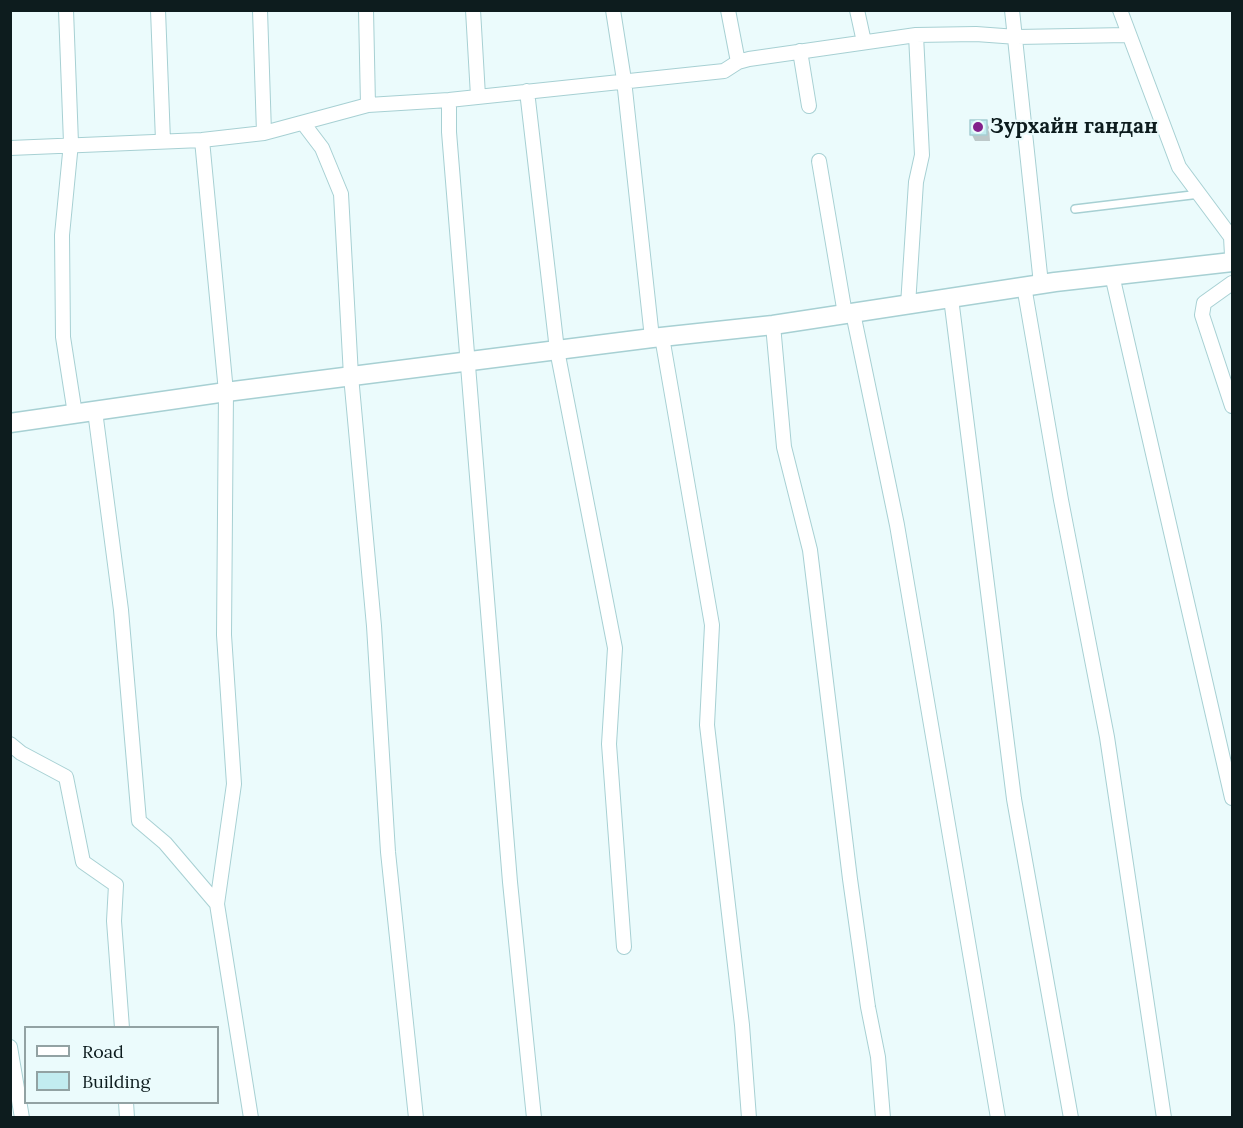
<!DOCTYPE html>
<meta charset="utf-8">
<style>
body{margin:0}
#map{position:relative;width:1243px;height:1128px;overflow:hidden;background:#ebfbfc;font-family:Lora,serif}
canvas{display:block}
.frame{position:absolute;inset:0;border:12px solid #0d1c1e;pointer-events:none}
.legend{position:absolute;left:24px;top:1026px;width:195px;height:78px;box-sizing:border-box;background:#ebfbfc;border:2px solid #92a2a3;margin:0;padding:8px 10px;list-style:none;font-size:18px;color:#0d1c1e}
.legend li{display:flex;align-items:center;gap:12px;height:30px}
.legend b{width:30px;border:2px solid #92a2a3}
</style>
<div id="map">
<canvas width="1243" height="1128"></canvas>
<div class="frame"></div>
<ul class="legend">
<li><b style="height:8px;background:#fff"></b>Road</li>
<li><b style="height:16px;background:#c2ecf0"></b>Building</li>
</ul>
</div>
<script>
const ctx = document.querySelector('canvas').getContext('2d');
ctx.lineJoin = 'round';
function fillPath(path, color) { ctx.fillStyle = color; ctx.fill(path, 'evenodd'); }
const poly = rows => new Path2D(rows.map(r => 'M' + r).join(''));
function strokePath(path, color, width, dash) { ctx.strokeStyle = color; ctx.lineWidth = width; ctx.lineCap = dash ? 'butt' : 'round'; ctx.setLineDash(dash || []); ctx.stroke(path); }
function write(font, color, halo, rows, align = 'center') {
  ctx.font = font + ' Lora,serif'; ctx.lineWidth = 4.5; ctx.setLineDash([]); ctx.textBaseline = 'middle'; ctx.strokeStyle = halo; ctx.fillStyle = color; for (const [text, x, y, turn = 0] of rows) {
    ctx.save(); ctx.translate(x, y); ctx.rotate((+turn || 0) * Math.PI / 180); ctx.textAlign = isNaN(turn) ? turn : align; if (halo) ctx.strokeText(text, 0, 0); ctx.fillText(text, 0, 0); ctx.restore();
  }
}
const shadow = poly([
 [986,121,989,127,990,141,975,141,972,135]
]);
const building = poly([
 [970,120,987,120,987,135,970,135,970,120]
]);
const lane = poly([
 [1075,209,1200,194]
]);
const street = poly([
 [66,10,71,143,62,235,63,337,75,414],
 [158,10,163,141],
 [260,10,264,133],
 [366,10,368,105],
 [473,10,478,96],
 [613,10,624,80,652,338],
 [728,10,738,62],
 [857,10,864,42],
 [1012,10,1041,284],
 [1120,10,1179,167,1231,237,1232,255],
 [800,51,809,106],
 [527,91,557,350,615,648,609,744,624,947],
 [449,100,449,132,510,882,534,1118],
 [303,123,322,148,341,194,351,376,374,626,388,852,416,1118],
 [202,140,226,392,224,635,234,784,217,904,251,1118],
 [10,148,202,140,264,133,368,105,449,100,724,71,738,62,749,59,916,35,976,34,1017,37,1127,35],
 [819,161,845,314],
 [1112,275,1232,798],
 [1232,283,1204,303,1202,315,1232,406],
 [1024,286,1061,500,1107,737,1164,1118],
 [951,298,1014,799,1071,1118],
 [908,305,916,182,922,155,916,35],
 [853,313,897,525,998,1118],
 [773,325,784,447,810,550,850,879,868,1007,878,1057,883,1118],
 [662,337,712,625,707,725,742,1025,749,1118],
 [95,411,121,610,139,821,165,843,217,904],
 [10,744,21,753,66,777,83,862,116,885,114,921,122,1028],
 [10,1047,22,1118],
 [126,1102,127,1118]
]);
const secondary = poly([
 [10,423,226,392,652,338,773,325,1055,282,1232,262]
]);
const markers = [
 [978,127,6,"#83218b"]
];
const poiNames = [
 ["Зурхайн гандан",990,127]
];
fillPath(shadow, '#0003');
fillPath(building, '#c2ecf0');
strokePath(building, '#a6ced2', 1.5);
strokePath(lane, '#a7d0d3', 10);
strokePath(street, '#a7d0d3', 16);
strokePath(secondary, '#a7d0d3', 21);
strokePath(lane, '#fff', 7);
strokePath(street, '#fff', 14);
strokePath(secondary, '#fff', 18);
for (const [x, y, r, color] of markers) { const dot = new Path2D(); dot.arc(x, y, r, 0, 2 * Math.PI); ctx.fillStyle = color; ctx.fill(dot); strokePath(dot, '#ebfbfc', 2); }
write('bold 21px', '#0d1c1e', '#ebfbfc', poiNames, 'left');
</script>
